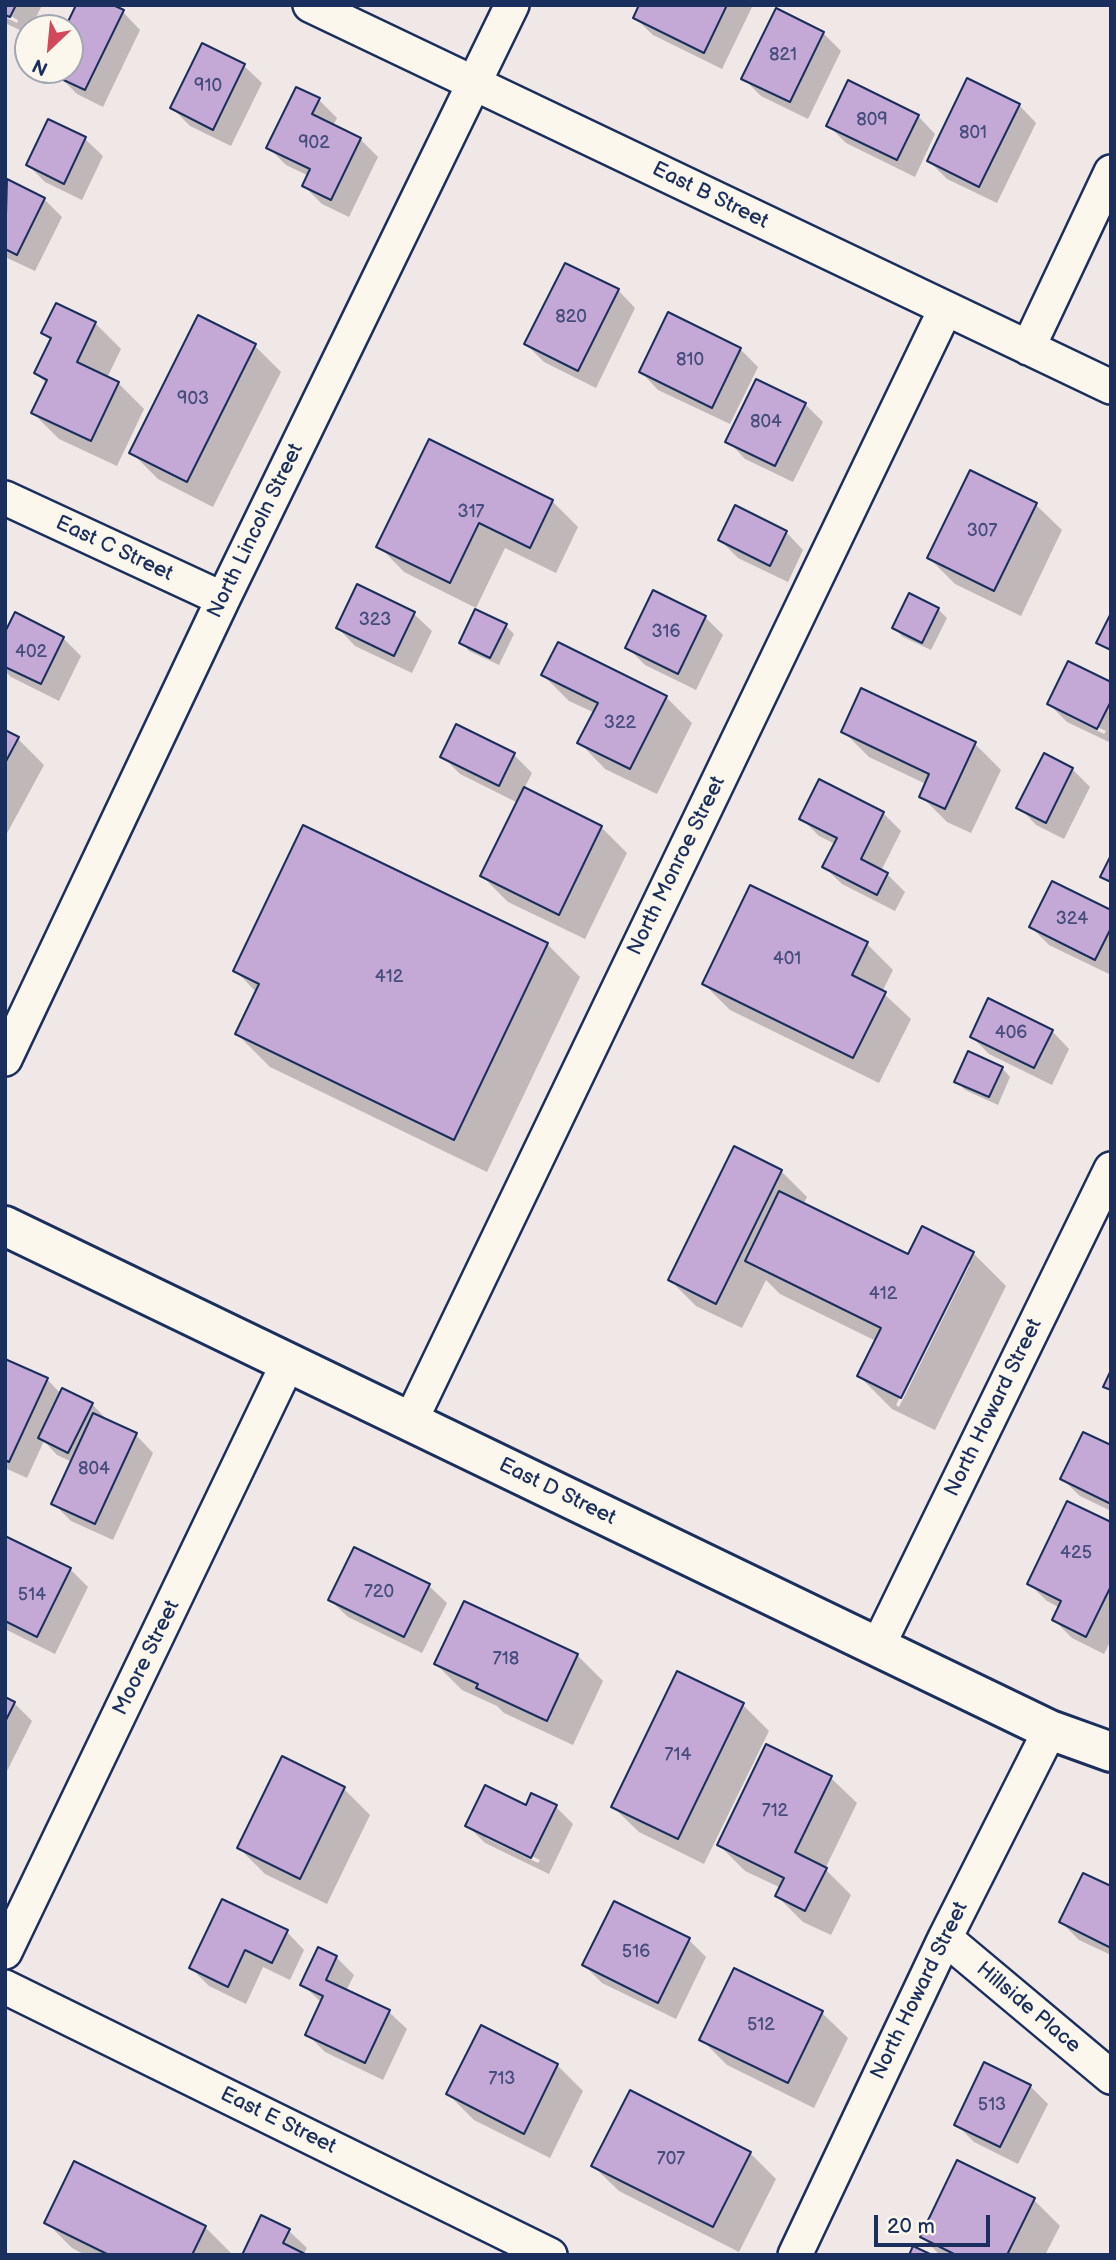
<!DOCTYPE html>
<style>
body{margin:0}
#map{position:relative;width:1116px;height:2260px;overflow:hidden;background:#f0e7e7;font-family:"Balsamiq Sans",sans-serif}
canvas{display:block}
.frame{position:absolute;inset:0;border:7px solid #1b2f5e;pointer-events:none}
.north{position:absolute;left:14px;top:14px;width:70px;height:70px;box-sizing:border-box;background:#fbf7ec;border:2px solid #a1a7b3;border-radius:50%;rotate:206deg;font-size:19px;font-weight:700;line-height:28px;text-align:center;color:#1b2f5e}
.north::after{content:'';display:block;margin:auto;width:24px;height:32px;background:#d1495b;clip-path:polygon(50% 0,100% 100%,50% 72%,0 100%)}
.scale{position:absolute;left:874px;top:2215px;width:116px;height:32px;box-sizing:border-box;border:4px solid #1b2f5e;border-top:0;padding-left:9px;font-size:21px;line-height:24px;white-space:nowrap;color:#1b2f5e;-webkit-text-stroke:5px #fbf7ec;paint-order:stroke}
</style>
<div id="map">
<canvas width="1116" height="2260"></canvas>
<div class="frame"></div>
<div class="north">N</div>
<div class="scale">20 m</div>
</div>
<script>
const ctx = document.querySelector('canvas').getContext('2d');
ctx.lineJoin = 'round';
function fillPath(path, color) { ctx.fillStyle = color; ctx.fill(path, 'evenodd'); }
const poly = rows => new Path2D(rows.map(r => 'M' + r).join(''));
function strokePath(path, color, width, dash) { ctx.strokeStyle = color; ctx.lineWidth = width; ctx.lineCap = dash ? 'butt' : 'round'; ctx.setLineDash(dash || []); ctx.stroke(path); }
function write(font, color, halo, rows, align = 'center') {
  ctx.font = font + ' "Balsamiq Sans",sans-serif'; ctx.lineWidth = 6; ctx.setLineDash([]); ctx.textBaseline = 'middle'; ctx.strokeStyle = halo; ctx.fillStyle = color; for (const [text, x, y, turn = 0] of rows) {
    ctx.save(); ctx.translate(x, y); ctx.rotate((+turn || 0) * Math.PI / 180); ctx.textAlign = isNaN(turn) ? turn : align; if (halo) ctx.strokeText(text, 0, 0); ctx.fillText(text, 0, 0); ctx.restore();
  }
}
const shadow = poly([
 [5,5,42,5,31,28,28,28,28,34,5,23,5,17,17,23,18,20,5,13],
 [641,5,753,5,722,69,653,35,635,18],
 [123,12,140,30,103,107,77,94,59,76,62,70,70,70,70,28,67,28],
 [823,33,841,51,808,119,761,96,743,78],
 [203,45,244,66,262,83,231,146,190,126,172,108],
 [319,100,337,118,333,126,360,139,378,157,349,217,322,204,304,186,309,176,286,165,268,147],
 [1019,105,1036,123,997,203,947,179,929,161],
 [918,116,935,134,915,177,846,143,828,125],
 [85,139,103,156,82,200,45,182,28,165],
 [8,182,44,199,62,217,35,271,5,257,5,187],
 [618,290,635,308,596,388,544,362,526,344],
 [95,323,121,349,107,378,118,383,144,409,117,466,59,439,33,413,47,384,36,373,51,341,43,333],
 [255,346,281,372,213,507,158,479,132,453],
 [740,349,758,367,730,424,658,390,641,372],
 [805,404,823,422,793,482,745,459,728,441],
 [430,441,552,501,578,527,556,573,505,548,476,608,404,572,379,546],
 [970,472,1036,505,1062,530,1021,616,955,584,929,558],
 [786,532,803,550,788,582,738,558,720,540],
 [358,586,414,614,432,631,412,673,355,646,338,628],
 [938,609,947,618,931,650,903,637,894,628],
 [705,617,723,635,696,690,645,665,627,647],
 [506,626,514,634,499,665,469,651,461,642],
 [5,636,63,638,81,656,59,701,11,677,5,671],
 [543,675,666,697,692,723,657,794,605,769,580,743,595,713,569,701],
 [1111,684,1111,743,1067,722,1049,704],
 [1068,713,1106,731,1104,734,1068,716],
 [862,690,975,744,1001,770,971,833,947,822,921,796,926,784,869,757,843,731],
 [457,726,514,755,532,773,524,789,601,827,627,853,585,939,508,902,482,876,518,803,460,774,442,756],
 [5,732,18,739,44,765,5,837],
 [1072,769,1090,787,1064,839,1036,825,1019,807],
 [883,813,901,831,881,871,887,874,905,892,895,911,842,884,824,867,835,844,819,836,801,818],
 [303,828,547,944,580,977,487,1172,270,1067,237,1034,257,993,235,970],
 [1111,912,1111,975,1049,945,1031,927],
 [867,944,893,970,882,992,911,1019,879,1083,730,1010,704,984],
 [1052,1031,1069,1049,1052,1085,989,1054,972,1037],
 [1002,1068,1010,1077,998,1105,965,1090,956,1081],
 [781,1171,807,1197,803,1205,909,1257,973,1253,1006,1286,935,1430,892,1409,859,1376,876,1341,780,1294,766,1280,742,1328,696,1306,670,1280],
 [966,1264,970,1264,899,1407,896,1405],
 [5,1361,47,1379,61,1394,92,1404,109,1422,136,1435,153,1453,113,1540,71,1521,53,1503,72,1462,57,1455,44,1441,27,1478,5,1468],
 [1111,1447,1111,1511,1080,1496,1062,1479],
 [1111,1524,1111,1640,1104,1654,1072,1638,1054,1620,1060,1608,1047,1601,1029,1584],
 [5,1537,70,1569,88,1587,55,1654,5,1629],
 [429,1586,447,1603,422,1653,348,1617,330,1600],
 [577,1655,603,1681,573,1745,504,1713,497,1706,462,1690,436,1664],
 [5,1699,14,1703,32,1721,5,1775],
 [743,1705,769,1731,704,1864,639,1832,613,1807],
 [283,1759,344,1789,370,1815,327,1904,265,1874,239,1848],
 [831,1778,857,1803,825,1869,851,1895,831,1935,803,1922,777,1896,781,1888,745,1871,719,1845],
 [526,1807,556,1807,573,1824,549,1874,485,1843,468,1826],
 [486,1834,540,1860,538,1863,486,1838],
 [1111,1888,1111,1955,1079,1940,1061,1922],
 [287,1932,304,1950,290,1980,263,1967,246,2004,209,1986,191,1968],
 [689,1940,706,1957,676,2019,602,1983,584,1965],
 [336,1957,354,1975,346,1991,389,2012,407,2029,383,2080,325,2052,307,2034,322,2003,302,1984],
 [822,2013,848,2038,814,2108,727,2065,701,2039],
 [482,2027,557,2065,583,2091,550,2158,474,2120,448,2094],
 [1030,2086,1048,2104,1018,2164,974,2142,956,2124],
 [750,2153,776,2179,739,2252,619,2191,593,2166],
 [1034,2200,1060,2226,1045,2255,940,2255,922,2237],
 [46,2222,205,2227,231,2253,85,2255,72,2248],
 [289,2231,307,2248,303,2255,244,2255]
]);
const building = poly([
 [5,5,16,5,10,17,5,15,5,5],
 [76,5,113,5,124,10,85,90,57,77,60,70,70,70,70,28,65,28,76,5],
 [639,5,727,5,704,53,633,18,639,5],
 [776,8,824,32,790,102,741,79,776,8],
 [202,43,245,64,213,130,170,108,202,43],
 [967,78,1020,104,979,187,927,161,967,78],
 [848,80,919,115,897,160,826,126,848,80],
 [296,87,320,98,312,114,361,138,331,200,302,186,310,169,266,148,296,87],
 [48,119,86,137,64,184,26,165,48,119],
 [7,179,45,198,17,255,5,249,7,179],
 [565,263,619,289,578,371,524,344,565,263],
 [56,303,96,322,77,362,119,382,91,441,31,413,47,380,34,373,51,338,41,333,56,303],
 [668,312,741,348,712,408,639,372,668,312],
 [198,315,256,344,187,482,129,453,198,315],
 [756,379,806,403,775,466,725,442,756,379],
 [429,439,553,500,530,548,479,523,450,583,376,547,429,439],
 [970,470,1037,503,994,591,927,558,970,470],
 [735,505,787,531,770,566,718,540,735,505],
 [357,584,415,612,394,656,336,628,357,584],
 [653,590,706,616,678,674,625,648,653,590],
 [909,593,939,608,922,643,892,628,909,593],
 [475,609,507,624,490,658,459,643,475,609],
 [15,612,64,637,41,684,5,667,5,632,15,612],
 [1111,613,1111,650,1096,643,1111,613],
 [558,642,667,696,630,769,577,743,598,703,541,675,558,642],
 [1068,661,1111,682,1111,701,1097,729,1047,704,1068,661],
 [861,688,976,742,945,809,919,797,929,774,841,732,861,688],
 [456,724,515,753,499,786,440,757,456,724],
 [5,730,19,737,5,763,5,730],
 [1044,753,1073,768,1046,823,1016,808,1044,753],
 [819,779,884,812,861,859,888,873,877,895,822,867,837,838,799,819,819,779],
 [524,787,602,826,559,915,480,876,524,787],
 [303,825,548,943,454,1140,235,1034,259,984,233,971,303,825],
 [1111,855,1111,882,1100,877,1111,855],
 [1052,881,1111,910,1111,928,1095,960,1029,927,1052,881],
 [750,885,868,942,852,975,886,992,853,1058,702,984,750,885],
 [988,998,1053,1030,1034,1068,970,1037,988,998],
 [968,1051,1003,1067,989,1097,954,1082,968,1051],
 [734,1146,782,1170,716,1304,668,1280,734,1146],
 [779,1191,908,1254,922,1226,974,1252,901,1398,857,1376,881,1328,745,1261,779,1191],
 [5,1359,48,1378,9,1462,5,1460,5,1359],
 [1111,1370,1111,1390,1103,1387,1111,1370],
 [62,1388,93,1403,68,1453,38,1438,62,1388],
 [93,1413,137,1433,95,1524,51,1504,93,1413],
 [1083,1432,1111,1445,1111,1504,1060,1479,1083,1432],
 [1067,1501,1111,1522,1111,1586,1086,1637,1052,1620,1061,1601,1027,1584,1067,1501],
 [5,1536,71,1568,37,1637,5,1621,5,1536],
 [354,1547,430,1584,404,1637,328,1600,354,1547],
 [464,1601,578,1654,547,1721,476,1688,478,1684,434,1664,464,1601],
 [677,1671,744,1703,678,1839,611,1807,677,1671],
 [5,1697,15,1702,5,1722,5,1697],
 [766,1744,832,1776,795,1852,827,1868,805,1911,775,1896,784,1878,717,1845,766,1744],
 [282,1756,345,1787,300,1879,237,1848,282,1756],
 [485,1785,526,1805,531,1793,557,1805,531,1858,465,1826,485,1785],
 [1083,1873,1111,1886,1111,1948,1059,1922,1083,1873],
 [222,1899,288,1930,272,1963,245,1950,228,1987,189,1968,222,1899],
 [614,1901,690,1938,658,2003,582,1965,614,1901],
 [318,1947,337,1956,326,1980,390,2010,365,2063,305,2035,323,1996,300,1985,318,1947],
 [734,1968,823,2011,788,2083,699,2040,734,1968],
 [481,2025,558,2064,524,2134,446,2094,481,2025],
 [984,2062,1031,2085,1000,2147,954,2125,984,2062],
 [630,2090,751,2152,713,2227,591,2166,630,2090],
 [957,2160,1035,2198,1007,2255,956,2255,920,2237,957,2160],
 [74,2161,206,2226,192,2255,109,2255,44,2223,74,2161],
 [261,2215,290,2229,283,2243,307,2255,242,2255,261,2215],
 [913,2246,932,2255,909,2255,913,2246]
]);
const street = poly([
 [310,5,1111,387],
 [1028,348,1111,172],
 [5,498,223,599],
 [5,1059,223,599,512,5],
 [410,1422,945,310],
 [878,1646,1111,1169],
 [945,1938,1111,2077],
 [5,1952,288,1363],
 [5,1987,550,2255],
 [795,2255,945,1938,1050,1730]
]);
const secondary = poly([
 [5,1226,1050,1730,1111,1752]
]);
const numberNames = [
 ["821",783,55],
 ["910",208,86],
 ["809",872,120],
 ["801",973,133],
 ["902",314,143],
 ["820",571,317],
 ["810",690,360],
 ["903",193,399],
 ["804",766,422],
 ["317",471,512],
 ["307",982,531],
 ["323",375,620],
 ["316",666,632],
 ["402",31,652],
 ["322",620,723],
 ["324",1072,919],
 ["401",787,959],
 ["412",389,977],
 ["406",1011,1033],
 ["412",883,1294],
 ["804",94,1469],
 ["425",1076,1553],
 ["720",379,1592],
 ["514",32,1595],
 ["718",506,1659],
 ["714",678,1755],
 ["712",775,1811],
 ["516",636,1952],
 ["512",761,2025],
 ["713",502,2079],
 ["513",992,2105],
 ["707",671,2159]
];
const streetNames = [
 ["East B Street",710,196,26],
 ["North Lincoln Street",256,531,-64],
 ["East C Street",114,549,25],
 ["North Monroe Street",677,866,-64],
 ["North Howard Street",994,1408,-64],
 ["East D Street",557,1492,26],
 ["Moore Street",147,1658,-64],
 ["North Howard Street",920,1991,-64],
 ["Hillside Place",1028,2008,40],
 ["East E Street",278,2121,26]
];
fillPath(shadow, '#0003');
fillPath(building, '#c4a8d5');
strokePath(building, '#1b2f5e', 2);
strokePath(street, '#1b2f5e', 38);
strokePath(secondary, '#1b2f5e', 44);
strokePath(street, '#fbf7ec', 33);
strokePath(secondary, '#fbf7ec', 38);
write('18px', '#454d7c', null, numberNames);
write('21px', '#1b2f5e', '#fbf7ec', streetNames);
</script>
